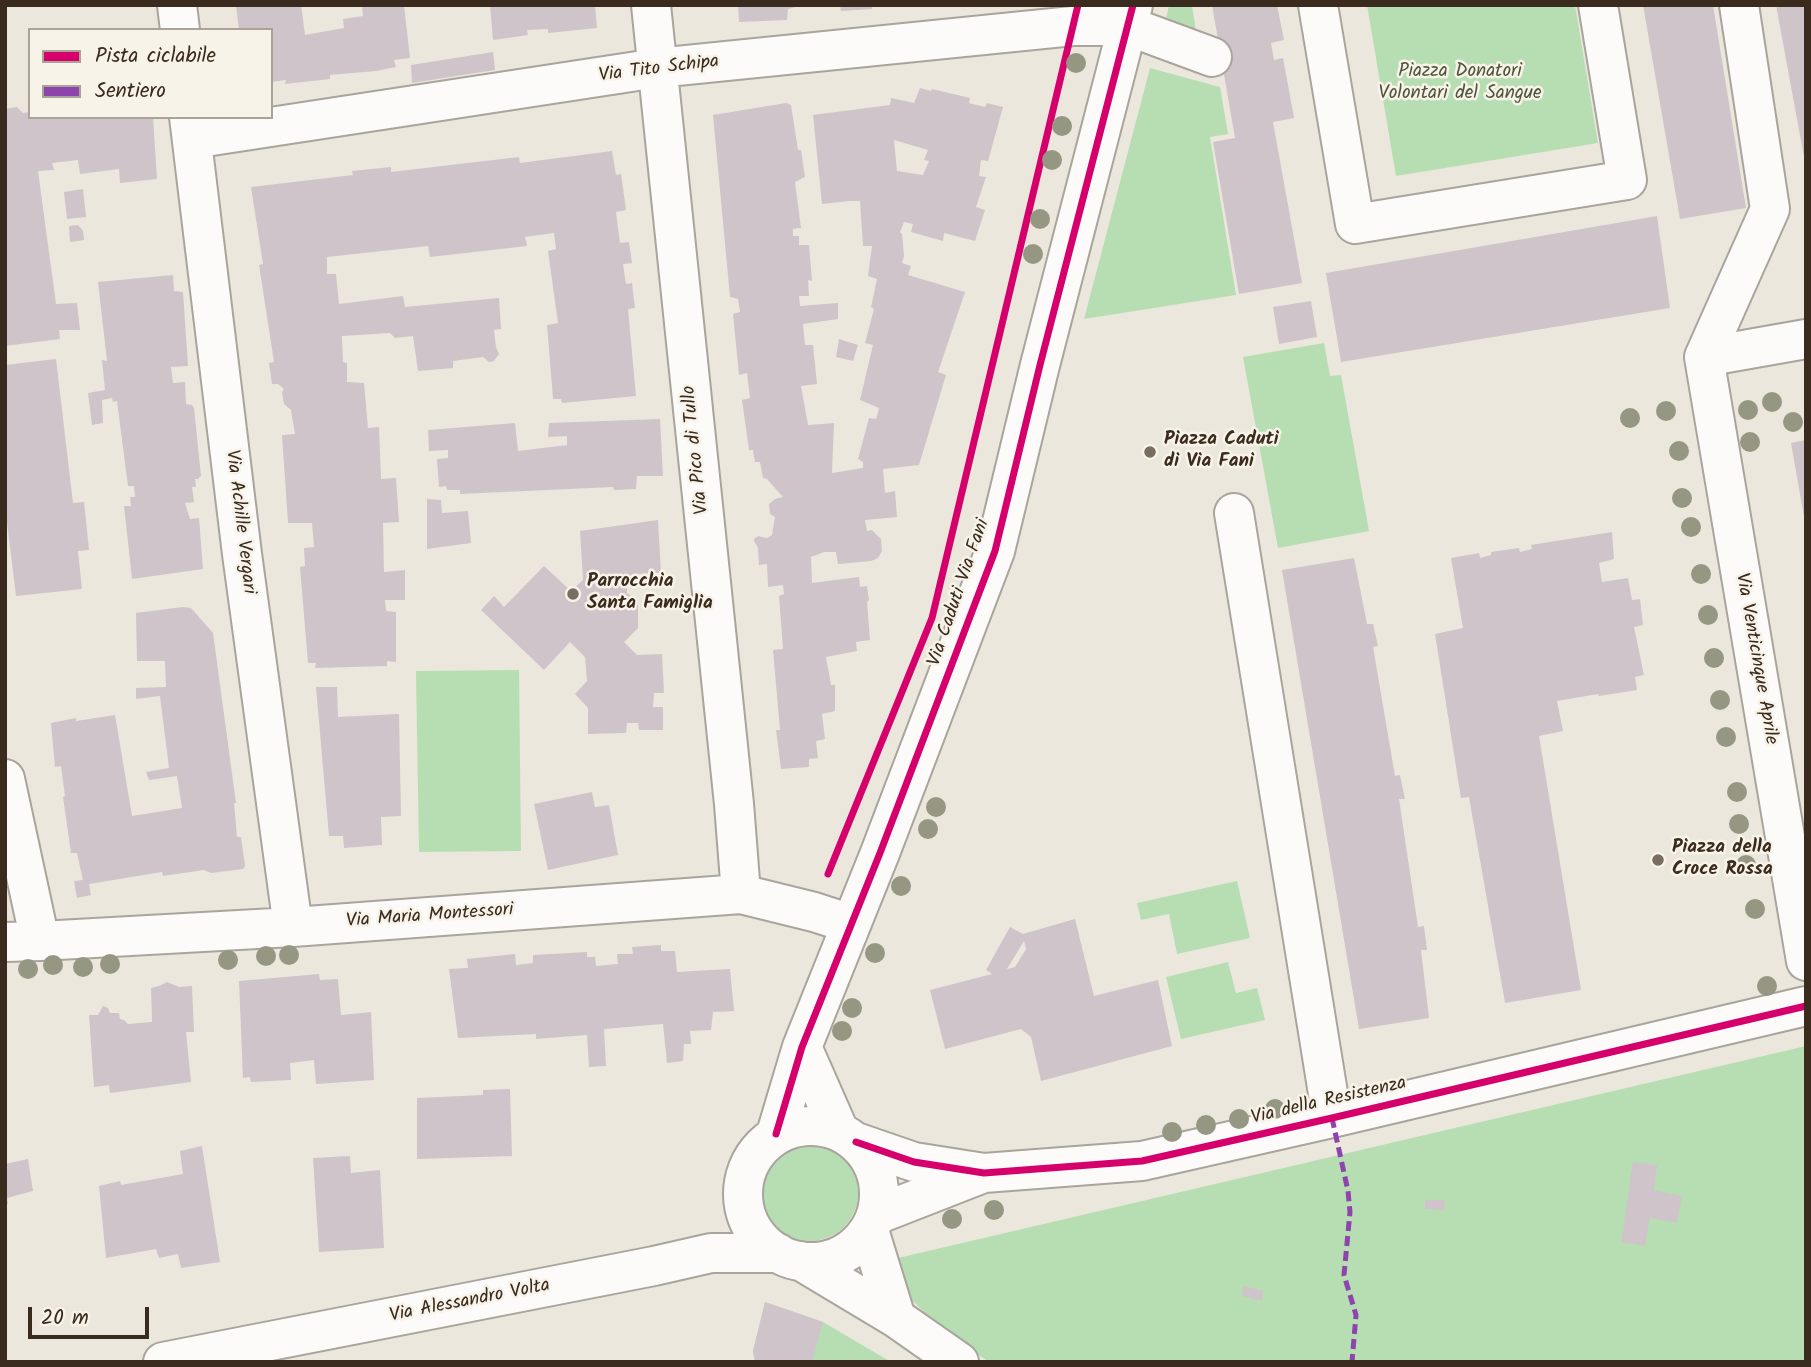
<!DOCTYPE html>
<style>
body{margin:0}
#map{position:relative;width:1811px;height:1367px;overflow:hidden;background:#ece7dc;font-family:Kalam,sans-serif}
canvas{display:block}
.frame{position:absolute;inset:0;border:7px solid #3b2a1e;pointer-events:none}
.legend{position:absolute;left:28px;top:28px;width:245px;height:91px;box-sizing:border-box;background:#f7f3e8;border:2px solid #aca397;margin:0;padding:9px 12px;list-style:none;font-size:21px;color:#3b2a1e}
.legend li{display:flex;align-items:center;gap:14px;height:35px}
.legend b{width:35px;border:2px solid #aca397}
.scale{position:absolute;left:28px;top:1307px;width:121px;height:32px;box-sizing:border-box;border:4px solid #3b2a1e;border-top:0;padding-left:9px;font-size:21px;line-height:24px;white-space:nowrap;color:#3b2a1e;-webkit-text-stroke:5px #f7f3e8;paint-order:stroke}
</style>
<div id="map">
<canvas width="1811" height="1367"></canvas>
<div class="frame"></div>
<ul class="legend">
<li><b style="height:9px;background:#d6006c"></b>Pista ciclabile</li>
<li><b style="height:9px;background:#8e44ad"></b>Sentiero</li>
</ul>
<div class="scale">20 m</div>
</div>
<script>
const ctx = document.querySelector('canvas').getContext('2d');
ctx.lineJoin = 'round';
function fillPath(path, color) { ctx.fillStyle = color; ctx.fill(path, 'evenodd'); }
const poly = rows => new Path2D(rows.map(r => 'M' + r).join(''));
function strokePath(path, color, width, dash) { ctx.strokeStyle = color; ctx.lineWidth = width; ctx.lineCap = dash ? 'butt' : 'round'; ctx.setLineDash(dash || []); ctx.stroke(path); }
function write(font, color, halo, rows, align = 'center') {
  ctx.font = font + ' Kalam,sans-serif'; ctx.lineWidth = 5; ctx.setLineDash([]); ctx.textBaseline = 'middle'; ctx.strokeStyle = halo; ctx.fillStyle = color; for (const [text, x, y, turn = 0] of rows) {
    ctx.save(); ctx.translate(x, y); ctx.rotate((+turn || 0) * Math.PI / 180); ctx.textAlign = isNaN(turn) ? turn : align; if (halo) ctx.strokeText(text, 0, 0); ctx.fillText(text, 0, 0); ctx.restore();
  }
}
const green = poly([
 [1169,5,1192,5,1197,39,1164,29],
 [1367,5,1575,5,1598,143,1396,176],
 [1150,68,1220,87,1228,134,1210,137,1236,295,1084,319],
 [1324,343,1330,376,1341,375,1369,531,1278,548,1243,357],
 [519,670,521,851,419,852,416,671],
 [1237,881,1250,938,1177,954,1169,914,1141,920,1137,903],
 [1228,962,1236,993,1257,988,1265,1020,1181,1039,1166,977],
 [1806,1046,1806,1362,989,1362,945,1333,904,1292,896,1272,898,1258],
 '762 1193a48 48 0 1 1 96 0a48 48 0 1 1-96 0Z',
 [765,1302,823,1322,891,1362,755,1362,753,1351]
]);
const building = poly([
 [236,5,301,5,305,35,344,28,343,19,363,16,362,5,404,5,410,58,394,60,396,67,376,71,330,75,330,79,285,84,286,80,271,82,271,30,239,30],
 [490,5,595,5,597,28,548,33,548,29,527,30,528,35,493,40],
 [738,5,799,5,800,6,788,9,787,20,739,22],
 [840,5,872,5,872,9,841,11],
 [1212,5,1277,5,1284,40,1271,43,1274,60,1283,58,1294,118,1273,122,1302,283,1239,294,1213,142,1235,138],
 [1643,5,1713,5,1746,208,1680,219],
 [1776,5,1806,5,1806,157,1804,157],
 [493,52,495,70,412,83,411,65],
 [920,88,931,91,932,89,970,98,969,103,985,107,987,103,1003,107,988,161,981,160,979,176,986,177,976,207,985,210,975,241,944,233,943,241,911,232,913,224,904,222,900,232,902,234,904,256,902,263,911,266,908,275,965,292,938,372,946,375,919,465,883,469,885,493,895,491,897,517,865,520,867,531,872,530,881,539,882,551,878,558,871,561,838,564,836,552,824,552,811,557,812,583,859,577,860,587,867,586,869,600,867,602,870,640,856,642,857,651,826,657,831,685,835,685,835,711,822,714,825,739,816,741,818,758,809,759,809,767,781,769,776,730,780,730,773,650,783,649,779,596,784,594,783,585,768,587,767,564,759,565,758,548,754,541,754,539,758,536,767,538,772,535,775,517,770,514,769,504,775,499,783,497,767,479,763,478,760,462,755,462,753,450,749,450,742,400,750,398,747,373,739,375,733,314,740,312,738,299,730,297,713,115,786,103,791,105,798,150,801,150,805,177,795,182,801,228,793,229,793,236,799,236,799,245,809,245,812,281,808,280,809,296,799,296,800,306,838,303,838,319,803,324,805,345,813,345,817,384,801,386,808,425,834,423,832,473,863,468,863,462,858,459,869,418,876,419,879,408,860,400,873,345,865,343,874,309,871,307,877,279,868,276,872,246,863,246,860,201,850,201,822,204,813,115,890,105,891,98,914,103],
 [894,140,928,150,924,160,929,161,923,175,897,171],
 [17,107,23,113,30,112,30,117,153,117,157,179,120,183,119,169,80,174,78,160,52,163,54,170,38,171,56,304,77,303,80,330,59,330,60,339,5,346,5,109],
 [612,151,616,175,621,174,626,210,616,212,620,243,629,242,632,263,623,264,626,284,632,283,635,308,628,309,636,396,562,403,561,399,553,399,547,325,558,323,548,251,556,249,554,233,525,237,527,246,430,257,428,246,327,257,327,274,336,274,339,304,403,296,405,307,499,298,501,329,494,330,496,347,499,354,494,361,489,362,483,357,453,361,453,368,418,371,413,336,395,338,390,333,342,336,343,362,347,363,347,382,364,383,368,428,379,427,381,479,396,478,399,522,383,523,384,572,405,570,405,600,385,600,386,611,396,612,396,662,387,661,387,666,315,668,316,663,308,663,300,567,305,566,304,548,314,547,312,523,288,523,282,435,295,434,291,410,284,404,282,392,284,389,278,384,272,384,269,363,274,362,259,265,263,264,251,187,353,175,352,171,391,167,391,172,519,157,520,163],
 [83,189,86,217,67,219,64,192],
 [1657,216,1670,308,1341,362,1326,273],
 [78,225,83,231,84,240,70,242,69,226],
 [173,275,174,291,183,292,188,366,171,367,173,383,185,382,186,404,192,405,194,408,201,476,198,479,195,479,196,487,192,487,194,502,185,503,190,519,199,518,203,569,132,579,124,506,131,506,130,497,135,497,134,486,128,486,117,401,113,402,112,398,102,400,103,423,92,425,88,393,105,390,102,360,107,361,98,282],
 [1311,301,1317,337,1279,344,1273,307],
 [839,339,858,345,853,361,836,357],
 [56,359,73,503,84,502,89,550,78,551,82,589,16,596,5,506,5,365],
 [660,419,663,476,637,476,636,489,614,490,613,487,460,494,460,490,447,490,446,486,439,487,437,459,448,458,448,450,429,451,428,430,515,423,518,451,567,445,567,436,548,437,549,423],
 [1806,440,1806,517,1804,517,1791,443],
 [427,499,441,500,442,513,468,511,471,543,427,549],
 [658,520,661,573,632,574,627,582,627,593,638,600,638,628,624,642,637,655,662,654,664,693,654,693,653,707,663,707,663,730,639,730,638,723,627,723,626,733,588,734,588,708,575,694,587,681,585,657,570,642,544,670,481,610,494,596,504,607,544,566,571,591,583,580,580,531],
 [1612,532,1614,559,1599,563,1602,582,1628,578,1632,600,1640,599,1643,625,1634,627,1644,675,1635,677,1637,690,1599,696,1598,694,1557,701,1563,731,1539,736,1581,990,1505,1003,1469,797,1461,798,1435,634,1463,628,1451,558,1479,553,1480,558,1491,555,1491,552,1519,548,1520,552,1532,549,1531,545],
 [1354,558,1367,624,1373,624,1378,646,1373,647,1395,776,1400,775,1405,799,1399,799,1418,927,1424,926,1427,950,1421,950,1429,1018,1359,1029,1282,570],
 [183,607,191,608,213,633,236,803,234,803,237,837,241,837,245,866,243,869,211,873,204,870,163,876,162,872,89,884,91,895,77,898,74,881,83,880,77,853,71,853,63,797,65,796,61,766,55,767,51,723,76,718,76,721,115,715,132,816,182,808,177,776,149,780,146,772,169,768,160,696,136,699,136,688,166,687,165,661,137,661,136,613],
 [316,687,337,687,338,717,399,714,401,816,381,817,382,845,344,848,343,836,329,836],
 [592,792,595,807,609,805,618,855,548,870,534,804],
 [1075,919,1094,996,1158,980,1172,1046,1041,1081,1031,1037,1021,1029,945,1049,930,990,992,974,986,970,1010,927,1023,934],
 [1024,941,1026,949,1015,967,1007,969],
 [661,945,661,951,675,951,677,972,730,969,734,1011,713,1012,711,1030,690,1031,691,1044,684,1044,683,1061,667,1063,663,1024,604,1029,606,1066,589,1067,587,1035,536,1039,536,1034,458,1038,449,969,468,968,467,959,515,954,516,965,533,963,533,955,587,952,587,957,595,957,596,966,618,964,617,954,633,954,632,947],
 [319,974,320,980,338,979,341,1015,371,1012,374,1080,316,1084,314,1060,290,1063,291,1080,251,1082,250,1077,243,1078,239,981],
 [167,982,179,987,192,986,194,1032,186,1032,191,1082,110,1093,109,1085,94,1087,89,1015,98,1015,103,1006,108,1008,110,1013,119,1013,120,1019,124,1020,128,1024,152,1022,151,988,159,986],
 [510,1089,512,1156,417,1159,417,1098,483,1095,483,1090],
 [202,1146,220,1262,181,1268,178,1254,159,1258,156,1249,106,1258,99,1186,120,1181,121,1185,183,1174,180,1151],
 [350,1156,351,1173,380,1170,384,1248,319,1252,313,1158],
 [28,1159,33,1191,7,1198,8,1204,5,1204,5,1164],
 [1633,1162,1657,1165,1654,1190,1682,1196,1677,1223,1650,1218,1645,1246,1621,1242],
 [1425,1200,1445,1200,1444,1210,1425,1209],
 [1243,1286,1263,1291,1262,1301,1242,1296],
 [765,1302,823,1322,812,1362,755,1362,753,1351]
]);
const minor = poly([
 [177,5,180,30],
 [651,5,734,804,741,894],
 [1318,5,1355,224,1627,180,1598,5],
 [189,117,242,554,293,927],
 [192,139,657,68,1073,26,1128,26,1212,57],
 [1704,357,1806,961],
 [1704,357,1770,209,1739,5],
 [1704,357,1806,339],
 [1234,513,1332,1118],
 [5,779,40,941],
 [5,942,40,941,293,927,741,894,814,912,851,924],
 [802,1047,839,1131],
 '743 1194a68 68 0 1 1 136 0a68 68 0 1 1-136 0Z',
 [776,1134,802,1047,880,853,995,551,1040,365,1133,5],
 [856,1142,914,1162,984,1173,1142,1161,1332,1118,1806,1006],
 [876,1215,981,1174],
 [869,1230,896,1318],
 [801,1261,896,1318,959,1362],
 [163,1362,654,1266,711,1253,778,1253]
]);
const quiet = poly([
 [1332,1118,1348,1191,1350,1212,1344,1275,1356,1315,1352,1362]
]);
const cycleway = poly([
 [828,874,932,618,1078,5],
 [776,1134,802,1047,880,853,995,551,1040,365,1133,5],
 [856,1142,914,1162,984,1173,1142,1161,1332,1118,1806,1006]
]);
const trees = [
 [1076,63],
 [1062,126],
 [1052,160],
 [1040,219],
 [1033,254],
 [1772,402],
 [1748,410],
 [1666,411],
 [1630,418],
 [1793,422],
 [1750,442],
 [1679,451],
 [1682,498],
 [1691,527],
 [1701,574],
 [1708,615],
 [1714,658],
 [1720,700],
 [1726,737],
 [1737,792],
 [936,807],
 [1739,824],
 [928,829],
 [1746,865],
 [901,886],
 [1755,909],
 [875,953],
 [289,955],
 [266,956],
 [228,960],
 [110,964],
 [53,965],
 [83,967],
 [28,969],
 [1767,986],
 [852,1008],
 [842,1031],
 [1275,1109],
 [1239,1119],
 [1206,1125],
 [1172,1132],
 [994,1210],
 [952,1219]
];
const markers = [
 [1150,452,7,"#796c60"],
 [573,594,7,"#796c60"],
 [1658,860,7,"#796c60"]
];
const streetNames = [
 ["Via Tito Schipa",659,70,-7],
 ["Via Pico di Tullo",697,450,-96],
 ["Via Achille Vergari",239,522,83],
 ["Via Caduti Via Fani",960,593,-71],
 ["Via Venticinque Aprile",1755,659,80],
 ["Via Maria Montessori",430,917,-4],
 ["Via della Resistenza",1329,1102,-13],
 ["Via Alessandro Volta",470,1302,-11]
];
const parkNames = [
 ["Piazza Donatori",1460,73],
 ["Volontari del Sangue",1460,95]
];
const poiNames = [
 ["Piazza Caduti",1164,441],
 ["di Via Fani",1164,463],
 ["Parrocchia",587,583],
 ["Santa Famiglia",587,605],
 ["Piazza della",1672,849],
 ["Croce Rossa",1672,871]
];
fillPath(green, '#b7deb3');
fillPath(building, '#cfc4ca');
strokePath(minor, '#a9a49c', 42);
strokePath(minor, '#fcfbfa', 38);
strokePath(quiet, '#8e44ad', 5, [10, 5]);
strokePath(cycleway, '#d6006c', 7);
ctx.fillStyle = '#969783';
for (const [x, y] of trees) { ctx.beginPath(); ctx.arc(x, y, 10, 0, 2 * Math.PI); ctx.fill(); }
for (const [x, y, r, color] of markers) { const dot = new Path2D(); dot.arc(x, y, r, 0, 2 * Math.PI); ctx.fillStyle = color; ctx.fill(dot); strokePath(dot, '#f7f3e8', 2.5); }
write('19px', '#3b2a1e', '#f7f3e8', streetNames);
write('19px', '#4f553b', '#f7f3e8', parkNames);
write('bold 19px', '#3b2a1e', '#f7f3e8', poiNames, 'left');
</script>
